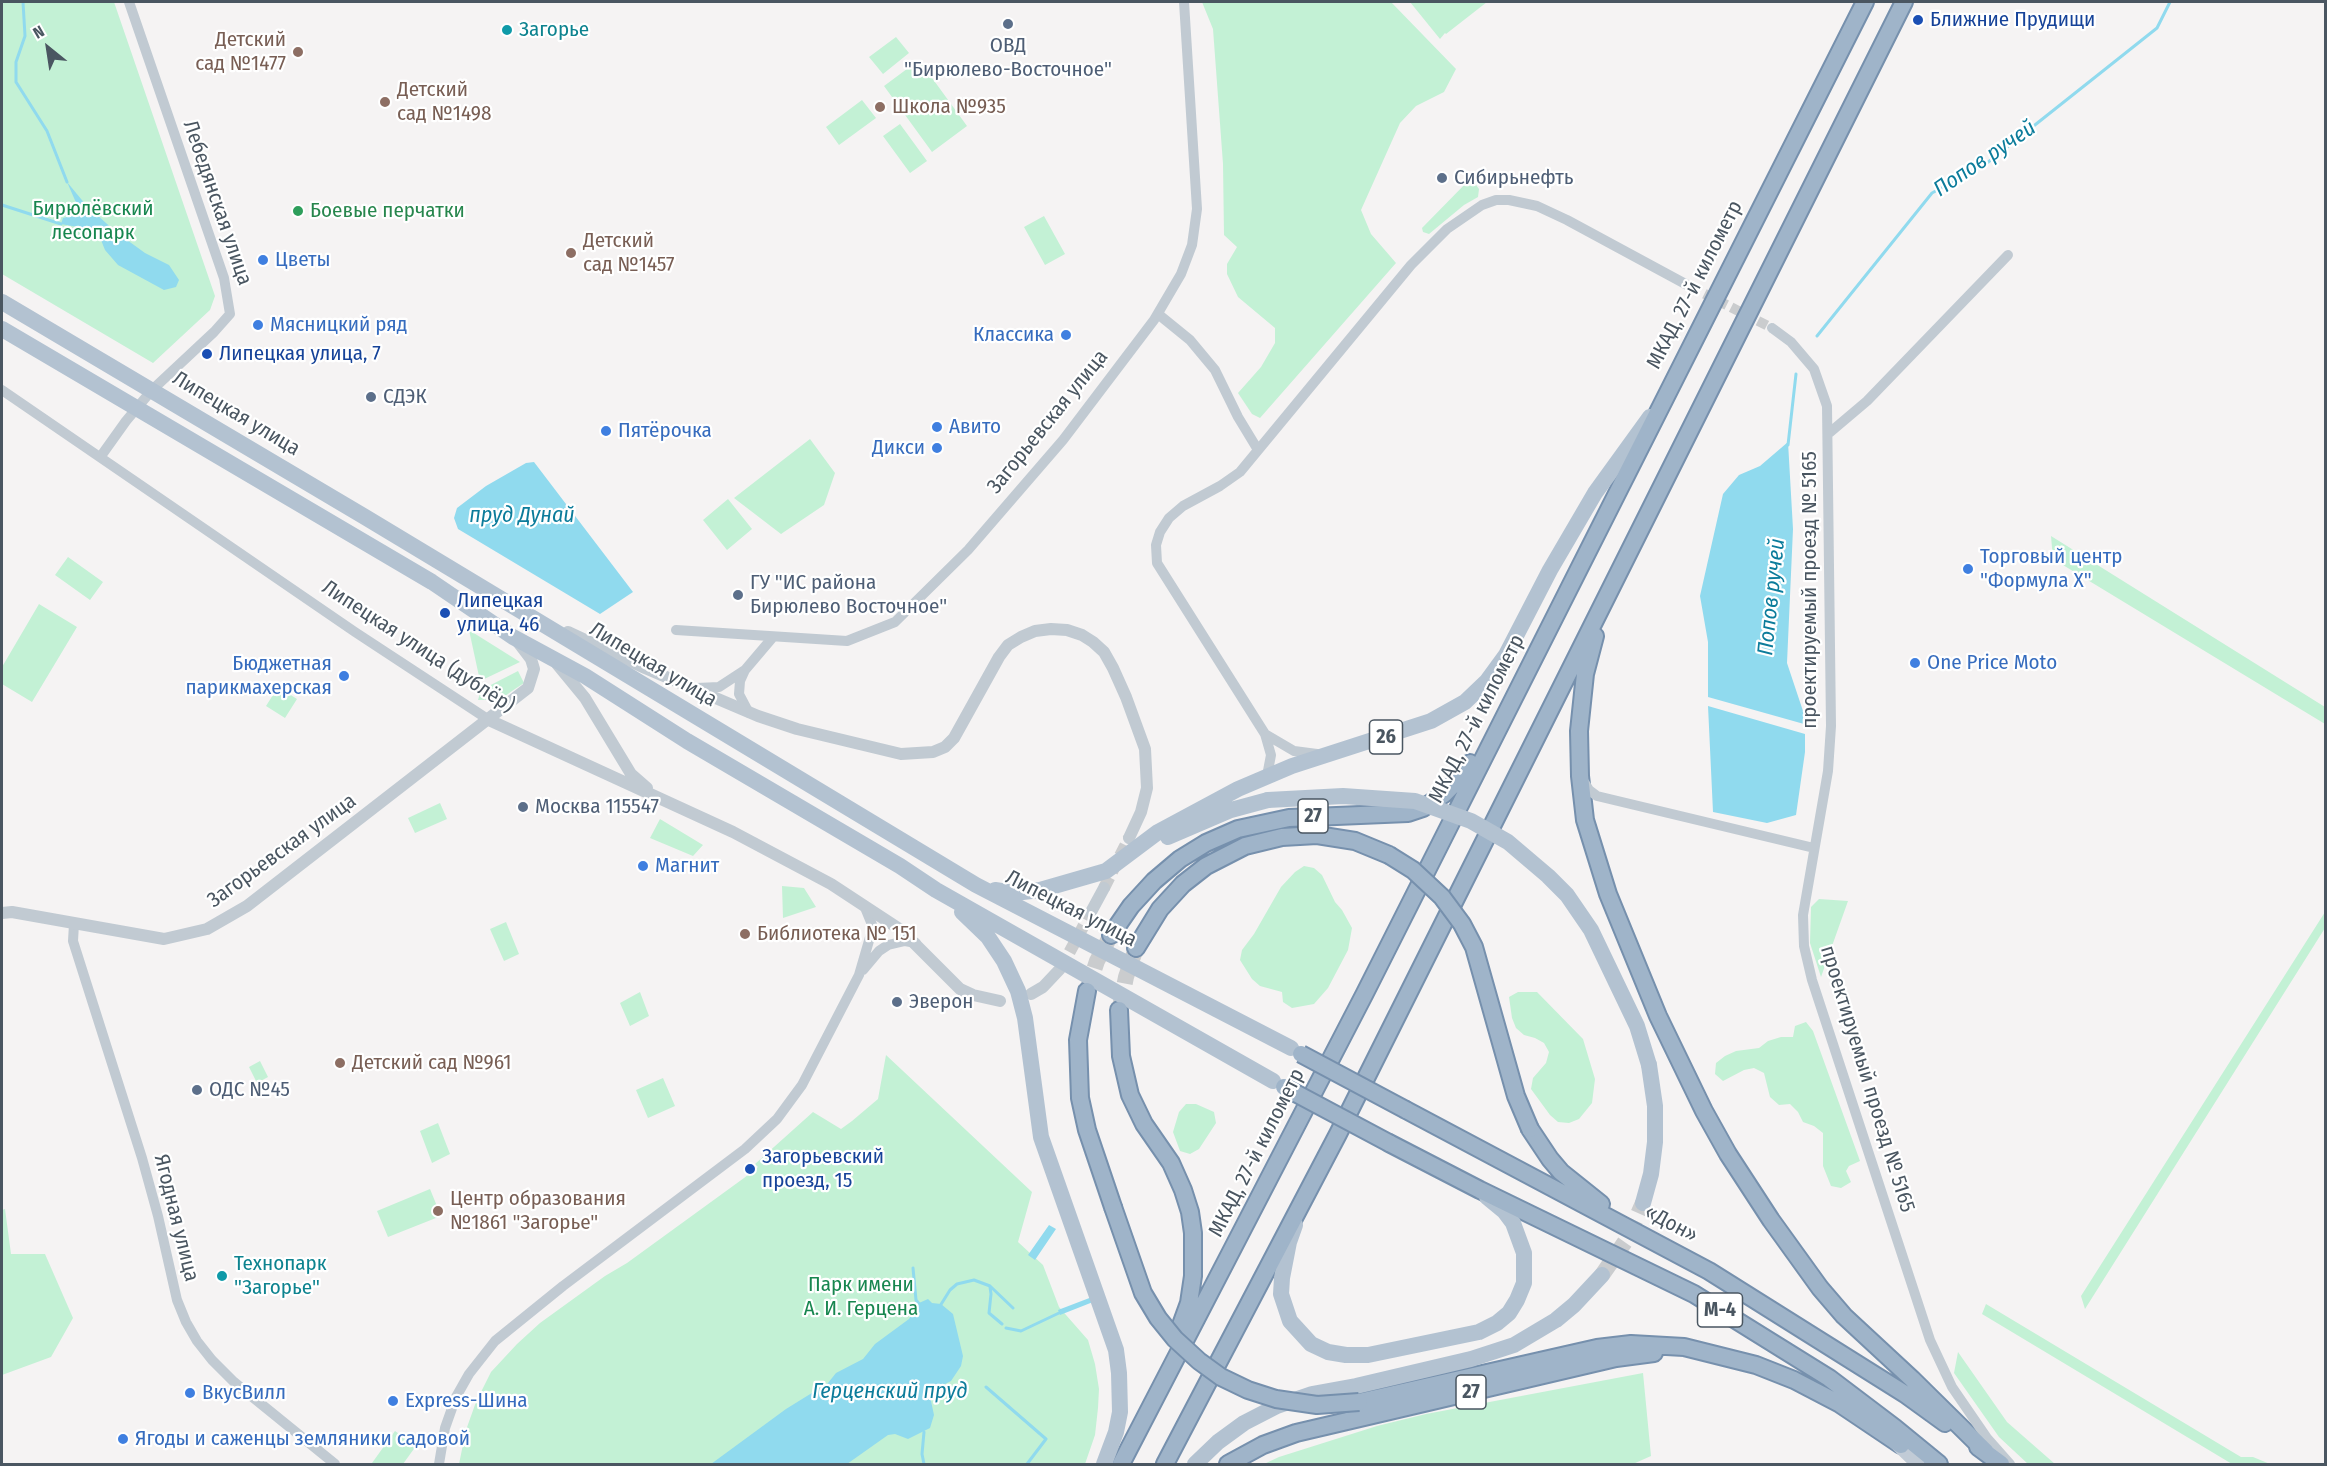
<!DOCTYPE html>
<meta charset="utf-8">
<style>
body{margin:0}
#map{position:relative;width:2327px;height:1466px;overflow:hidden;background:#f5f3f3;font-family:"Fira Sans Condensed",sans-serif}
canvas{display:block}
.frame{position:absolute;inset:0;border:3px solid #4a5661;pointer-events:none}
.north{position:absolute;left:18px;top:18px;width:60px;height:60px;-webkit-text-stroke:4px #fff;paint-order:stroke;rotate:330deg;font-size:16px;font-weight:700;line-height:24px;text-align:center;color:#4a5661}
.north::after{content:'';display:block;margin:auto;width:21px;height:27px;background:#4a5661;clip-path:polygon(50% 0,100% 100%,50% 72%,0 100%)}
</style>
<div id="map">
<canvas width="2327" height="1466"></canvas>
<div class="frame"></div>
<div class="north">N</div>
</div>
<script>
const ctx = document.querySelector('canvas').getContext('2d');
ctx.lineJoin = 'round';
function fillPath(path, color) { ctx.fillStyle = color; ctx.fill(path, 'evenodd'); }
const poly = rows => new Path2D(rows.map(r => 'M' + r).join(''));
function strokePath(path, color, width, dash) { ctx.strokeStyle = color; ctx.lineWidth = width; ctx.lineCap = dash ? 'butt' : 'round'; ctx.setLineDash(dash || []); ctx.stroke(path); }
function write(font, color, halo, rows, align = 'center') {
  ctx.font = font + ' "Fira Sans Condensed",sans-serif'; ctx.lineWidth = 4.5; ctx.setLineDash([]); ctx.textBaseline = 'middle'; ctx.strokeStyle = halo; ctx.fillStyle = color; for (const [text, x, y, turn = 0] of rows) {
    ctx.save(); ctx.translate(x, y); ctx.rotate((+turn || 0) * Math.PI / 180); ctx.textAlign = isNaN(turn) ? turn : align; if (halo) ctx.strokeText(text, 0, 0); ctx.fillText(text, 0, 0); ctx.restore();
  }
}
const green = poly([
 [2,2,114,2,215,296,210,310,153,363,2,274],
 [1202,2,1391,2,1456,69,1444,92,1416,106,1400,123,1361,210,1371,234,1396,263,1260,418,1252,414,1238,393,1261,367,1275,343,1275,328,1238,297,1227,274,1227,264,1237,247,1224,235,1223,164,1213,29],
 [1410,2,1487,2,1446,34,1445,33,1440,39],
 [896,37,909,53,883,74,869,57],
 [919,60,967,126,932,152,884,86],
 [862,100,876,118,839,145,826,127],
 [900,124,927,161,910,173,883,136],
 [1471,178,1479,189,1478,197,1464,205,1429,234,1423,232,1422,228],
 [1044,216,1065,254,1045,265,1024,227],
 [810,439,835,473,824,505,781,534,734,498],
 [728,499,752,529,727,550,703,520],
 [2051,536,2325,707,2325,724,2053,559],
 [68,557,103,582,90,600,55,575],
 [39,604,77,627,32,702,2,684,2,667],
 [469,630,520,662,480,681],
 [518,671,524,683,512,691,501,699,478,700,481,690],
 [278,687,297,699,285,718,266,706],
 [440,803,447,819,415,833,408,818],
 [660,819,703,845,693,856,650,838],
 [1304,866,1314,868,1322,875,1335,902,1342,910,1352,928,1348,950,1328,988,1314,1004,1292,1008,1283,1002,1282,992,1260,986,1252,979,1240,960,1242,950,1254,934,1281,887,1295,872],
 [782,886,804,888,816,907,783,918],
 [1819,899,1848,901,1821,977,1810,943,1811,907],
 [2325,912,2325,928,2085,1309,2081,1296],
 [506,922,519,954,504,961,490,929],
 [640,992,649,1016,630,1026,620,1003],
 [1518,992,1537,992,1583,1039,1595,1079,1592,1103,1579,1119,1569,1123,1558,1122,1550,1115,1531,1089,1533,1078,1546,1063,1549,1052,1544,1043,1535,1038,1524,1035,1516,1028,1512,1018,1509,997],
 [1806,1022,1813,1031,1860,1161,1849,1166,1846,1171,1851,1182,1841,1188,1831,1186,1823,1166,1823,1133,1814,1126,1803,1122,1798,1112,1790,1104,1779,1105,1770,1097,1764,1073,1754,1068,1744,1070,1723,1081,1715,1074,1716,1063,1725,1056,1736,1051,1759,1048,1768,1041,1781,1037,1793,1037,1795,1026],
 [886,1055,1032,1192,1018,1242,1043,1265,1059,1307,1088,1340,1095,1364,1099,1389,1098,1408,1095,1435,1085,1464,459,1464,466,1430,476,1402,491,1372,517,1344,540,1323,605,1276,627,1263,744,1178,758,1167,755,1164,813,1112,841,1129,852,1121,878,1099],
 [260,1061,268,1077,257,1083,249,1067],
 [663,1078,675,1106,648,1118,636,1090],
 [1186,1104,1196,1104,1214,1112,1216,1123,1199,1149,1190,1154,1180,1151,1173,1132,1179,1112],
 [438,1123,450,1154,432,1163,420,1131],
 [430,1189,441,1216,388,1237,377,1211],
 [5,1209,11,1254,45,1254,73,1318,51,1357,2,1375,2,1210],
 [1986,1304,2241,1457,2253,1457,2270,1464,2232,1464,1982,1314],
 [1958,1352,2007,1422,2055,1464,2028,1464,1999,1437,1954,1373],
 [1643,1373,1651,1456,1633,1464,1264,1464,1279,1457,1377,1426,1426,1414],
 [395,1431,416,1446,403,1464,374,1464,372,1463]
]);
const water = poly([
 [67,182,86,205,116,232,145,253,169,265,179,280,176,287,164,290,118,265,105,250,99,235,94,230,61,224,63,218,81,214],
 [1788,442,1793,529,1787,663,1804,714,1804,724,1708,697,1708,642,1700,596,1723,494,1739,475,1760,466],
 [534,462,633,592,600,614,458,529,454,518,457,508,486,486,526,463],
 [1708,706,1805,734,1805,752,1796,815,1767,823,1713,812],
 [1049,1225,1056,1229,1035,1260,1028,1255],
 [1092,1297,1093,1302,1060,1315,1058,1310],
 [928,1299,932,1303,941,1304,953,1314,963,1356,961,1366,951,1381,935,1389,932,1395,931,1401,934,1415,930,1428,908,1439,895,1434,888,1435,847,1464,711,1464,786,1409,828,1383,836,1373,863,1359,875,1344,909,1319,919,1303]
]);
const stream = poly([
 [23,2,25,36,16,62,16,82,47,131,67,182],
 [2,205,61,224],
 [1817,336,1932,193,1987,163,2118,59,2157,28,2170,2],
 [1788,445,1796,374],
 [913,1268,916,1300,921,1306],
 [990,1287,991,1294,989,1313,1002,1324],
 [940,1306,950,1290,957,1284,974,1280,990,1286,1013,1308],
 [1006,1328,1021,1331,1059,1313],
 [986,1387,1046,1439,1027,1464],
 [924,1432,922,1454,924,1464]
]);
const minorTunnel = poly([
 [1691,287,1772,328]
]);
const tertiaryTunnel = poly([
 [1104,888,1129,838],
 [1061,968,1091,912]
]);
const primaryTunnel = poly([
 [1602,1275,1627,1239,1643,1203]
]);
const trunkTunnel = poly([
 [1087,991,1097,961,1111,935],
 [1120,1007,1126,977,1136,948]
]);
const minor = poly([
 [1158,314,1190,340,1215,370,1238,417,1258,450],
 [1772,328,1791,342,1814,369,1827,406,1831,726,1828,771,1803,915,1804,946,1812,980,1930,1340,1952,1387,1987,1438,2010,1464],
 [2,390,355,632,489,720],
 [1828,434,1867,401,2008,255],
 [101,456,126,421,152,390,214,332,230,314,224,278,129,2],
 [676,630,847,641,895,622,968,550,1063,440,1154,320,1181,274,1192,245,1197,209,1184,2],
 [697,688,719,687,745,670],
 [749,713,739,694,740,681,745,670,773,637],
 [1265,734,1294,751,1317,754],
 [1267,776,1271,755,1265,734,1157,563,1156,545,1160,532,1169,518,1183,506,1220,486,1240,472,1411,265,1447,229,1482,205,1496,200,1509,200,1537,206,1567,220,1691,287],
 [1582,779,1589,790,1597,796,1814,848],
 [74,924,73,941,142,1158,158,1216,177,1300,186,1322,197,1341,212,1360,234,1382,335,1464],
 [863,970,879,951,888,945,905,941,916,943],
 [439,1464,445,1428,456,1397,469,1374,495,1341,563,1286,745,1149,777,1119,802,1085,859,975,873,927,864,905]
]);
const tertiary = poly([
 [568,632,645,668,758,716,797,729,901,754,933,752,945,747,954,738,999,657,1008,645,1021,637,1035,631,1051,629,1067,630,1082,635,1093,642,1104,652,1113,668,1126,697,1145,749,1147,788,1141,812,1129,838],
 [557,664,585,698,631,774,647,788],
 [489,720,733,832,831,884,901,930,960,989,973,995,1000,1001],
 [1091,912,1104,888],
 [2,913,12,912,164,939,207,929,247,906,528,688,534,669,531,659,518,642],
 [1031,994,1043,987,1060,969]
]);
const secondary = poly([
 [1893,1440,1918,1464]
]);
const primary = poly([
 [2,302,365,517,976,885,1291,1048],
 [2,329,432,582,513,637,585,676,687,741,900,866,936,890,1273,1081],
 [1168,837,1231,810,1268,800],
 [995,890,1014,893,1040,890,1106,871,1158,832,1238,789,1292,766,1431,721,1465,702,1487,681,1506,655,1550,570,1595,493,1650,417],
 [962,912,988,937,1004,961,1018,991,1025,1018,1041,1137,1116,1350,1119,1373,1120,1412,1116,1432,1104,1464],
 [1643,1203,1651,1174,1655,1142,1655,1106,1649,1065],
 [1295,1225,1289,1242,1282,1278,1281,1294,1290,1321,1311,1344,1328,1352,1346,1355,1368,1355,1479,1332,1497,1323,1509,1313,1517,1300,1524,1283,1524,1253,1513,1223,1504,1211,1487,1197],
 [1195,1464,1218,1442,1244,1423,1277,1406,1312,1394,1356,1386,1471,1359,1514,1345,1556,1320,1574,1305,1602,1275]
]);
const trunk = poly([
 [1595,636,1585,674,1579,731,1580,776,1585,820,1608,894,1658,1016,1704,1111,1728,1154,1771,1220,1820,1288,1844,1316,1912,1379,1986,1452],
 [1111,935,1131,906,1154,881,1180,859,1206,843,1238,829,1289,818,1408,813,1423,808,1444,794,1460,778,1470,763],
 [1136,948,1160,909,1183,884,1206,866,1245,846,1282,837,1317,835,1355,841,1389,855],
 [1087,991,1078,1040,1080,1098,1087,1130,1113,1207],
 [1119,1010,1121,1056,1130,1095,1144,1124,1171,1163,1183,1190,1190,1212,1193,1233,1193,1276,1189,1303,1177,1336],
 [1406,1110,1709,1271,1905,1394,1945,1423],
 [1530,1129,1550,1159,1561,1172,1601,1204],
 [1389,1143,1480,1190,1694,1294,1829,1378,1895,1428,1939,1464],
 [1359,1402,1597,1348,1631,1344,1684,1347,1756,1365,1794,1380,1840,1404,1901,1445],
 [1978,1447,2001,1464],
 [1121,1464,1364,995,1865,2],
 [1165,1464,1338,1134,1904,2],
 [1228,1464,1263,1445,1296,1433,1616,1358,1654,1353]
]);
const primaryBridge = poly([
 [1268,800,1343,796,1415,801,1471,821,1508,842,1548,876,1567,895,1591,930,1637,1026,1649,1065]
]);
const trunkBridge = poly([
 [1389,855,1413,870,1442,897,1462,924,1474,947,1516,1096,1530,1129],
 [1301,1054,1406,1110],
 [1284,1087,1389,1143],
 [1113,1207,1143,1293,1158,1318,1175,1339,1199,1361,1221,1377,1248,1390,1276,1399,1317,1405,1359,1402]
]);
const markers = [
 [1918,20,6,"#1a4fb4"],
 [1008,24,6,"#5c6f8a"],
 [507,30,6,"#0f9aa8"],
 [298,52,6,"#8d6e63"],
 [385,102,6,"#8d6e63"],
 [880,107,6,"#8d6e63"],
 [1442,178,6,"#5c6f8a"],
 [298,211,6,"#2e9e5b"],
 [571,253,6,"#8d6e63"],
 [263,260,6,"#3f7fe0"],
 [258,325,6,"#3f7fe0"],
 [1066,335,6,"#3f7fe0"],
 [207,354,6,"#1a4fb4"],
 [371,397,6,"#5c6f8a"],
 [937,427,6,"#3f7fe0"],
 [606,431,6,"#3f7fe0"],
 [937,448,6,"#3f7fe0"],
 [1968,569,6,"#3f7fe0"],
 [738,595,6,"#5c6f8a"],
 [445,613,6,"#1a4fb4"],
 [1915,663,6,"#3f7fe0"],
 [344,676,6,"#3f7fe0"],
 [523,807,6,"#5c6f8a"],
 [643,866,6,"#3f7fe0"],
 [745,934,6,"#8d6e63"],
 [897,1002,6,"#5c6f8a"],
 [340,1063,6,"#8d6e63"],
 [197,1090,6,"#5c6f8a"],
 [750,1169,6,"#1a4fb4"],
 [438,1211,6,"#8d6e63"],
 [222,1276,6,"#0f9aa8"],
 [190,1393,6,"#3f7fe0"],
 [393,1401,6,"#3f7fe0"],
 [123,1439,6,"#3f7fe0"]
];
const shields = [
 [1386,737,33],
 [1313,816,30],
 [1720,1310,45],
 [1471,1392,30]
];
const shieldNames = [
 ["26",1386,737],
 ["27",1313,816],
 ["М-4",1720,1310],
 ["27",1471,1392]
];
const transitNames = [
 ["Ближние Прудищи",1930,20],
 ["Липецкая улица, 7",219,354],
 ["Липецкая",457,601],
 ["улица, 46",457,625],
 ["Загорьевский",762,1157],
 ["проезд, 15",762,1181]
];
const cultureNames = [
 ["Загорье",519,30],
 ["Технопарк",234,1264],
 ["\"Загорье\"",234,1288]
];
const educationNames = [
 ["Детский",286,40,"right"],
 ["сад №1477",286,64,"right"],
 ["Детский",397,90],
 ["сад №1498",397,114],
 ["Школа №935",892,107],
 ["Детский",583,241],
 ["сад №1457",583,265],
 ["Библиотека № 151",757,934],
 ["Детский сад №961",352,1063],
 ["Центр образования",450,1199],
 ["№1861 \"Загорье\"",450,1223]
];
const serviceNames = [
 ["ОВД",1008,46,"center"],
 ["\"Бирюлево-Восточное\"",1008,70,"center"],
 ["Сибирьнефть",1454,178],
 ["СДЭК",383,397],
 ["ГУ \"ИС района",750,583],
 ["Бирюлево Восточное\"",750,607],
 ["Москва 115547",535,807],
 ["Эверон",909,1002],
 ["ОДС №45",209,1090]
];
const streetNames = [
 ["Лебедянская улица",217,203,71],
 ["МКАД, 27-й километр",1695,285,-63],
 ["Липецкая улица",236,414,31],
 ["Загорьевская улица",1048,422,-51],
 ["проектируемый проезд № 5165",1810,590,-90],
 ["Липецкая улица (дублёр)",418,647,33],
 ["Липецкая улица",653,665,31],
 ["МКАД, 27-й километр",1477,719,-63],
 ["Загорьевская улица",282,851,-36],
 ["Липецкая улица",1071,909,27],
 ["проектируемый проезд № 5165",1867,1079,73],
 ["МКАД, 27-й километр",1257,1153,-63],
 ["Ягодная улица",176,1218,76],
 ["«Дон»",1671,1224,28]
];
const parkNames = [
 ["Бирюлёвский",93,209],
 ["лесопарк",93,233],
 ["Парк имени",861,1285],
 ["А. И. Герцена",861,1309]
];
const leisureNames = [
 ["Боевые перчатки",310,211]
];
const shopNames = [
 ["Цветы",275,260],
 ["Мясницкий ряд",270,325],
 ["Классика",1054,335,"right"],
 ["Авито",949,427],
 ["Пятёрочка",618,431],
 ["Дикси",925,448,"right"],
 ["Торговый центр",1980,557],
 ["\"Формула X\"",1980,581],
 ["One Price Moto",1927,663],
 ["Бюджетная",332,664,"right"],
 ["парикмахерская",332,688,"right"],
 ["Магнит",655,866],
 ["ВкусВилл",202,1393],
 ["Express-Шина",405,1401],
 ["Ягоды и саженцы земляники садовой",135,1439]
];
const waterNames = [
 ["Попов ручей",1985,159,-34],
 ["пруд Дунай",522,516],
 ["Попов ручей",1772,597,-84],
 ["Герценский пруд",890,1392]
];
fillPath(green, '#c3f1d5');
fillPath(water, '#90daee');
strokePath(stream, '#90daee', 3);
strokePath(minorTunnel, '#caccce', 10, [10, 5]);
strokePath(tertiaryTunnel, '#caccce', 12, [12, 6]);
strokePath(primaryTunnel, '#caccce', 16, [16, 8]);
strokePath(trunkTunnel, '#caccce', 16, [16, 8]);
strokePath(trunk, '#7690ad', 20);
strokePath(minor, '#c1cad2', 10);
strokePath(tertiary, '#c1cad2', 12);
strokePath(secondary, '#c1cbd6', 14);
strokePath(primary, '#b3c2d1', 16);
strokePath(trunk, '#9fb4c9', 16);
strokePath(trunkBridge, '#7690ad', 20, []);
strokePath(primaryBridge, '#b3c2d1', 16);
strokePath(trunkBridge, '#9fb4c9', 16);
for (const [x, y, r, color] of markers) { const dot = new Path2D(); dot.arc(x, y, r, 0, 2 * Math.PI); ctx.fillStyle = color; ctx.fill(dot); strokePath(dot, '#fff', 2); }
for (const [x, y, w] of shields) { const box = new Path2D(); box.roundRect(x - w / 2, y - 17, w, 34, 4.5); ctx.fillStyle = '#fff'; ctx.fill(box); strokePath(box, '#4a5661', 1.5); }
write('bold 20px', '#4a5661', null, shieldNames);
write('21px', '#164399', '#fff', transitNames, 'left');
write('21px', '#0d838f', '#fff', cultureNames, 'left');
write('21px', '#785e54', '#fff', educationNames, 'left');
write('21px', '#4e5e75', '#fff', serviceNames, 'left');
write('21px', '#4a5661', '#fff', streetNames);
write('21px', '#17864f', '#fff', parkNames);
write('21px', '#27864d', '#fff', leisureNames, 'left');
write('21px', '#366cbe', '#fff', shopNames, 'left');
write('italic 22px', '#0c7c9b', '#fff', waterNames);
</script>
